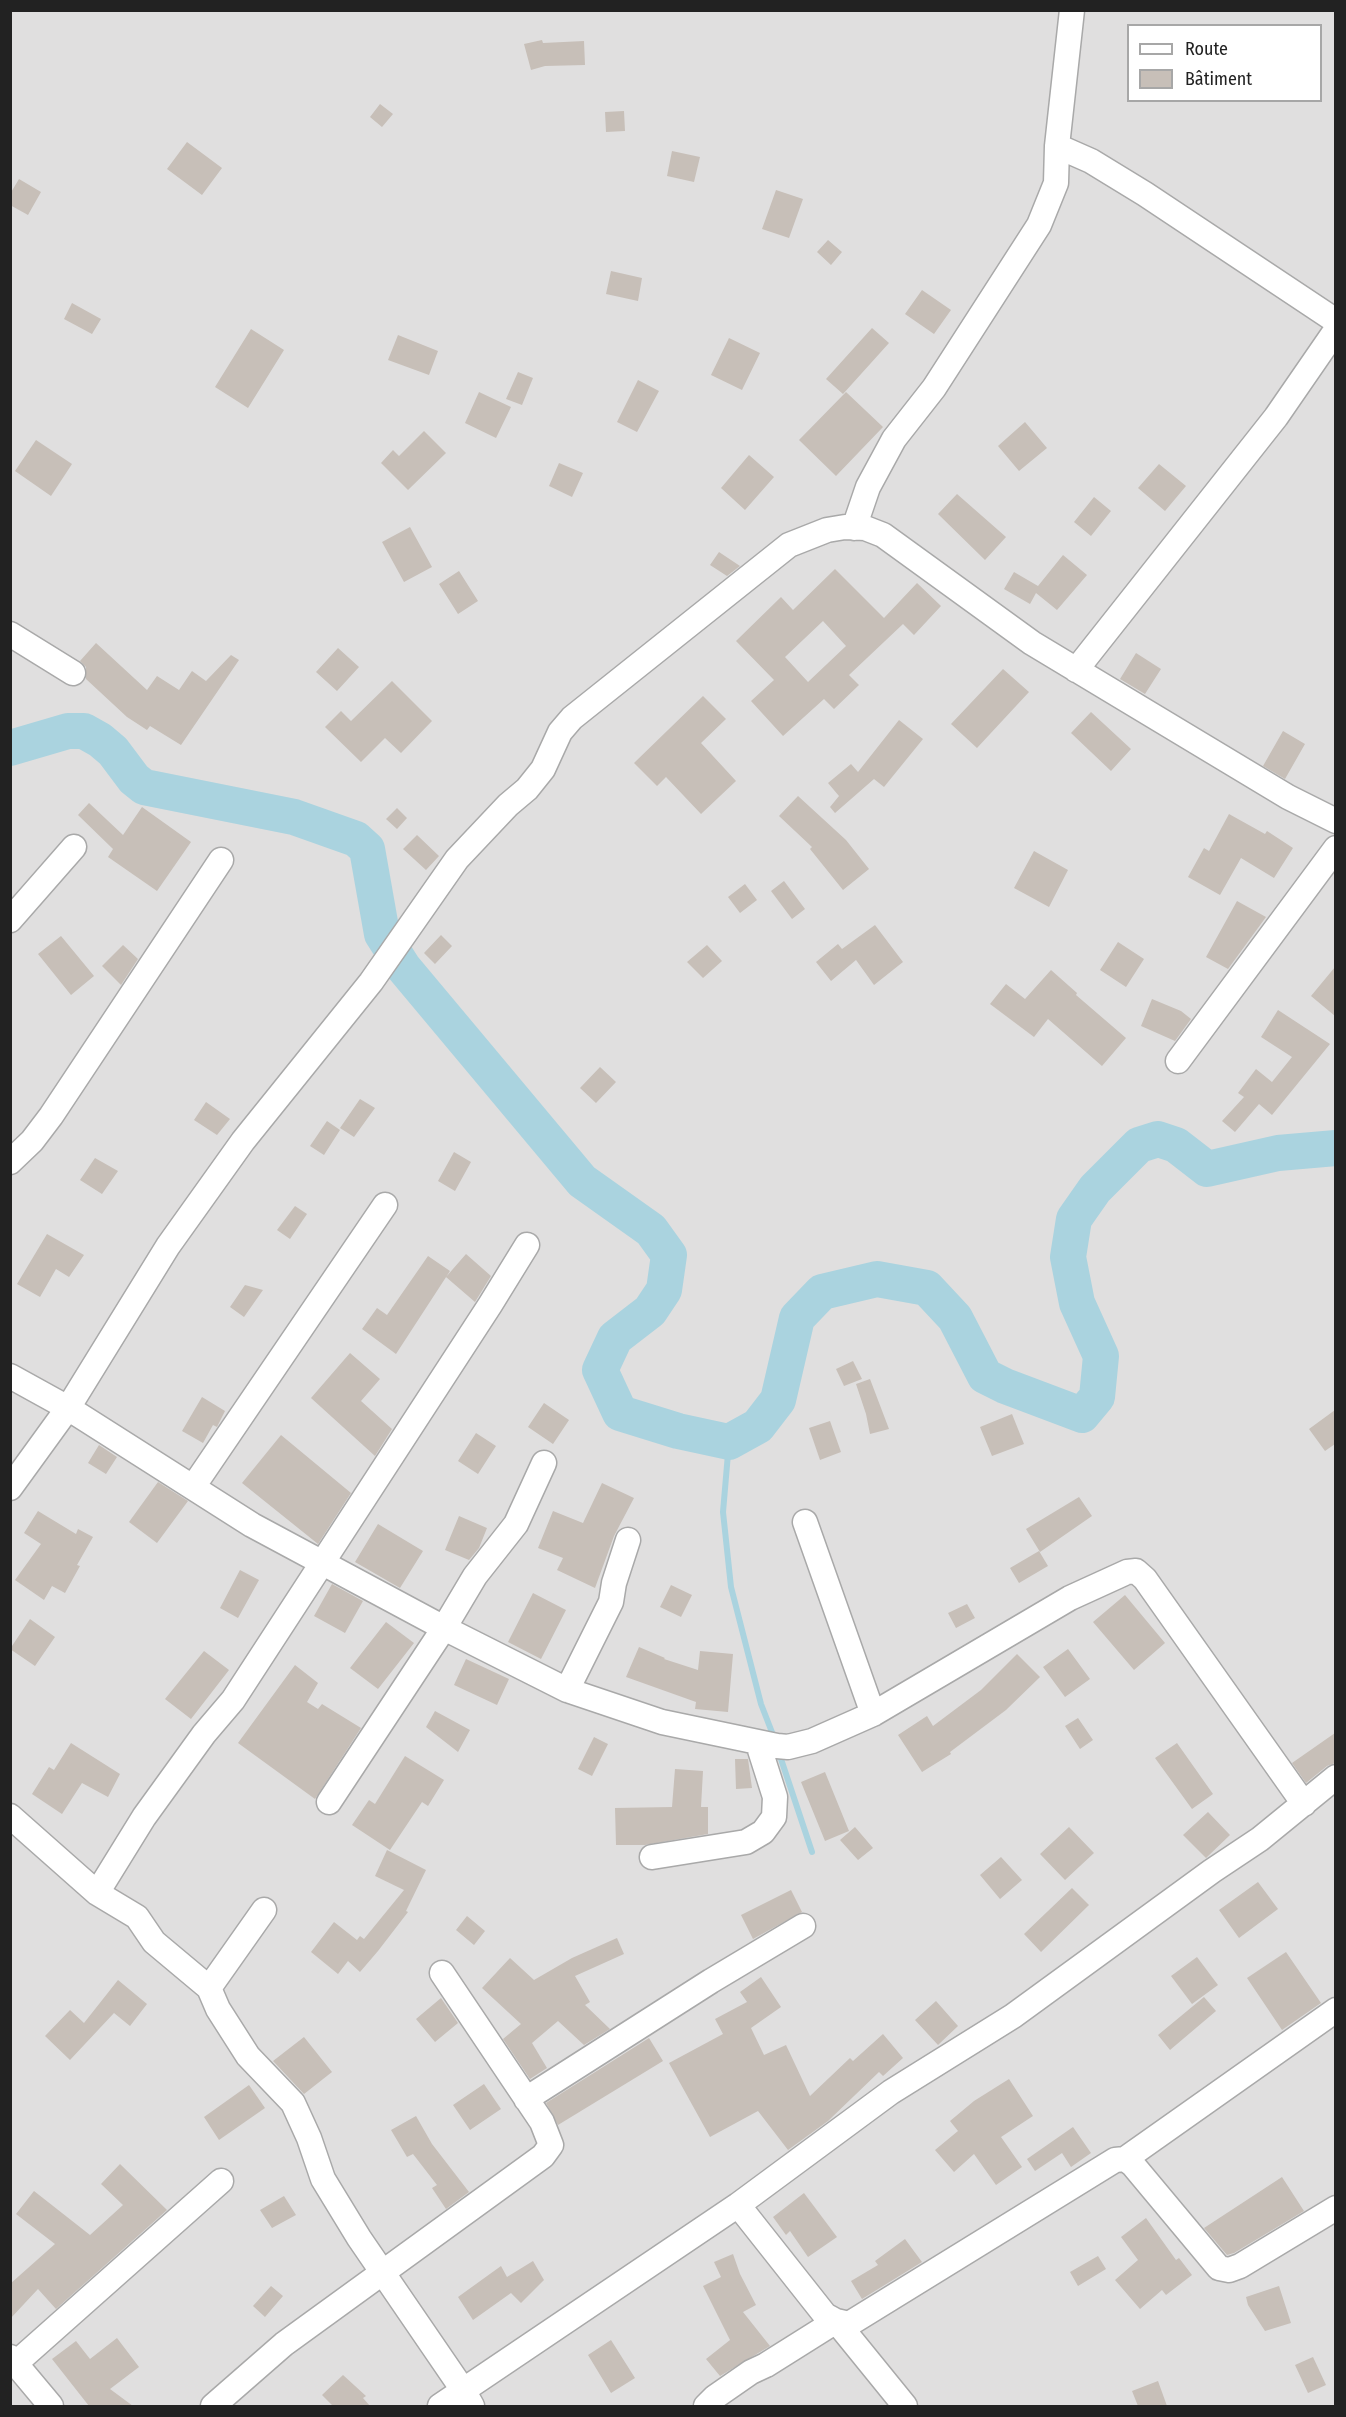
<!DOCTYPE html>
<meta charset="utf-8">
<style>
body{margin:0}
#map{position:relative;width:1346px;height:2417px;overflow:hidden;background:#f2efe9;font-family:"Fira Sans Condensed",sans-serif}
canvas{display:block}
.frame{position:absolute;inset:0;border:12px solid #222;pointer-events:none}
.legend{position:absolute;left:1127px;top:24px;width:195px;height:78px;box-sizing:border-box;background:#fff;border:2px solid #a7a7a7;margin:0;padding:8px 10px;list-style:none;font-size:18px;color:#222}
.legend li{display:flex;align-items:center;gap:12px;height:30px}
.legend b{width:30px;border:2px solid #a7a7a7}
</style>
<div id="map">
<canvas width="1346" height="2417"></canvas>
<div class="frame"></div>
<ul class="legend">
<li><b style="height:8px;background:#fff"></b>Route</li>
<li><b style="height:16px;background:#c7bfb8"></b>Bâtiment</li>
</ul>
</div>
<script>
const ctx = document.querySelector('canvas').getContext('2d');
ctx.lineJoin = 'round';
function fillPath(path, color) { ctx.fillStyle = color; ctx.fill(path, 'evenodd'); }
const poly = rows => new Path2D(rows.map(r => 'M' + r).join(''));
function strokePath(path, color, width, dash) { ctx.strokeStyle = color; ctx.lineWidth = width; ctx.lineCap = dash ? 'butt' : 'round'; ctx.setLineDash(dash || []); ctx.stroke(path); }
const residential = poly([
 [11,11,1335,11,1335,2406,11,2406],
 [1128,26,1320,26,1320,100,1128,100]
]);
const stream = poly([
 [729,1442,723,1512,731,1587,761,1704,775,1740],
 [779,1753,812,1852]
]);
const river = poly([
 [10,748,68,731,84,731,100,740,113,751,134,779,144,787,294,817,356,839,367,849,382,934,403,967,582,1181,651,1230,669,1255,664,1290,650,1311,615,1338,600,1370,620,1413,678,1431,729,1442,758,1426,778,1400,797,1318,822,1292,877,1279,927,1288,955,1318,985,1376,1005,1386,1082,1415,1097,1397,1101,1356,1077,1303,1068,1257,1074,1219,1095,1189,1139,1145,1158,1139,1176,1145,1207,1169,1278,1153,1336,1148]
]);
const building = poly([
 [542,40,543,43,584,41,585,65,545,66,531,70,524,44],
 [380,104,393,114,382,127,370,117],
 [624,111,625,131,606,132,605,112],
 [187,142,222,168,202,195,167,169],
 [672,151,700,157,694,182,667,176],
 [19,179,41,192,28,215,10,205,10,194],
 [776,190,803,199,789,238,762,229],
 [828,240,842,252,831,265,817,252],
 [611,271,642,278,638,301,606,294],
 [922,290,951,310,934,334,905,314],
 [72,303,101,319,92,334,64,319],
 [872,328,889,343,843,394,826,379],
 [251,329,284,350,248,408,215,387],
 [398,335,438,351,429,375,388,360],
 [729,338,760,353,742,390,711,375],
 [518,372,533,378,522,405,506,399],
 [638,380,659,391,637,432,617,422],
 [479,392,511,407,496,438,465,423],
 [846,392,883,427,836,476,799,440],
 [1025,422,1047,448,1019,471,998,446],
 [424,431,446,453,408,490,381,463,393,450,399,456],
 [36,440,72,464,51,496,15,471],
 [749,455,774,477,745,510,721,488],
 [559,463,583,473,572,497,549,486],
 [1159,464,1186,486,1165,511,1138,488],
 [957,494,1006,537,985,560,938,514],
 [1094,497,1111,511,1091,536,1074,522],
 [410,527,432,567,404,582,382,542],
 [719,552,740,566,727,576,710,565],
 [1063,555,1087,575,1057,610,1036,593,1030,604,1004,589,1014,572,1038,586],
 [835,569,884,618,917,583,941,606,914,635,903,624,849,675,859,685,834,709,824,699,783,736,751,701,774,680,736,641,781,597,793,610],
 [823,621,846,646,808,682,785,657],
 [459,571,478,601,458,614,439,584],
 [96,643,147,690,157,676,179,690,192,671,206,681,231,655,239,660,181,745,150,726,147,730,127,717,86,679,86,667,80,661],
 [338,648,359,667,337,691,316,672],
 [1136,653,1161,669,1145,694,1120,679],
 [1003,669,1029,692,977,748,951,724],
 [392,681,432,721,401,753,385,738,361,762,325,727,341,711,351,721],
 [703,696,726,719,701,743,736,781,701,814,666,777,657,786,634,763],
 [1091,712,1131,749,1111,771,1071,733],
 [899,720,923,739,884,787,874,779,835,813,830,807,839,796,828,783,851,764,858,772],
 [1283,731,1305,744,1285,779,1263,766],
 [798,796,846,840,869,869,843,890,810,849,812,847,779,816],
 [89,803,123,835,142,807,191,842,157,891,108,857,113,849,78,815],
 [397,808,407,818,397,829,386,819],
 [1229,814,1265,834,1267,831,1293,848,1274,878,1241,858,1220,895,1188,877,1204,848,1209,851],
 [417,835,439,856,426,870,403,849],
 [1034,851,1068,870,1049,907,1014,888],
 [784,881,805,909,792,919,771,891],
 [745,884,757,900,740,913,728,897],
 [1237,901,1266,917,1228,969,1206,957],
 [875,925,903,962,874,985,856,960,831,981,816,962,838,944,842,949],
 [441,935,452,946,435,964,424,953],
 [61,936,94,976,71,995,38,954],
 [1118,942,1144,959,1126,987,1100,970],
 [123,945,138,959,121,985,102,966],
 [707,945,722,961,703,978,687,962],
 [1335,967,1335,1016,1311,996],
 [1051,970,1077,993,1076,995,1126,1038,1102,1066,1048,1019,1034,1037,990,1004,1006,984,1025,999],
 [1152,999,1181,1011,1191,1019,1175,1041,1141,1026],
 [1278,1010,1330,1044,1272,1115,1259,1104,1235,1132,1222,1121,1244,1097,1238,1093,1256,1069,1272,1082,1292,1057,1261,1037],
 [600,1067,616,1082,596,1103,580,1088],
 [360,1099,375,1108,354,1137,340,1128],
 [206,1102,230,1119,217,1135,194,1120],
 [327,1121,340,1130,324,1155,310,1146],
 [454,1152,471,1162,455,1191,438,1181],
 [95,1158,118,1171,102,1194,80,1180],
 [295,1206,307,1214,290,1239,277,1230],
 [47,1234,84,1255,69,1277,56,1269,40,1297,17,1284],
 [466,1254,491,1276,475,1302,446,1277],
 [428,1256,450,1271,396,1354,362,1329,377,1308,387,1315],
 [245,1285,263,1290,244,1317,230,1307],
 [350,1353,380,1379,361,1401,392,1429,375,1456,311,1398],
 [853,1361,862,1379,844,1386,836,1369],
 [870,1379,889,1429,870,1434,866,1414,856,1384],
 [202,1397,225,1411,217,1427,213,1425,203,1443,182,1431],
 [544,1403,569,1420,553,1444,528,1427],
 [1335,1410,1335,1444,1325,1451,1309,1429],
 [1012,1414,1024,1444,992,1456,980,1427],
 [830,1421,841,1452,820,1460,809,1428],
 [476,1433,496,1446,478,1474,458,1461],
 [281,1435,351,1493,318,1544,242,1483],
 [99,1445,117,1457,106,1474,88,1463],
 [158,1482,188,1501,157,1543,129,1522],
 [602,1483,634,1498,614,1536,595,1588,557,1570,563,1558,538,1548,553,1511,583,1523],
 [1079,1497,1092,1516,1040,1552,1026,1529],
 [38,1511,76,1534,78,1529,93,1537,77,1565,80,1566,65,1593,52,1586,44,1600,15,1580,41,1544,24,1533],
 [459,1516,487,1528,479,1548,469,1560,445,1550],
 [378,1524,423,1551,400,1588,355,1562],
 [1039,1551,1048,1566,1019,1583,1010,1568],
 [240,1570,259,1580,238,1618,220,1608],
 [332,1584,363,1601,345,1633,314,1616],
 [671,1585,692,1595,681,1617,660,1607],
 [533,1593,566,1610,541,1659,508,1642],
 [1125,1595,1165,1643,1134,1670,1093,1622],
 [967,1604,975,1618,956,1628,948,1613],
 [30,1619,55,1637,35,1666,10,1649],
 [386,1622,414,1643,378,1689,350,1668],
 [639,1647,665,1658,664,1659,698,1670,700,1651,733,1654,728,1712,695,1709,696,1702,626,1677],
 [1068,1649,1090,1679,1065,1697,1043,1667],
 [204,1651,229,1670,191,1719,165,1699],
 [1017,1654,1040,1677,1006,1710,950,1752,951,1754,922,1772,898,1735,927,1716,933,1726,981,1690],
 [466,1659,509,1679,497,1705,454,1685],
 [295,1665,318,1683,307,1702,318,1709,322,1704,361,1728,315,1799,238,1743],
 [435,1711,470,1730,458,1752,426,1727],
 [1078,1718,1093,1740,1080,1749,1065,1726],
 [1335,1733,1335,1763,1327,1766,1306,1783,1292,1763],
 [594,1737,608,1744,592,1776,578,1769],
 [71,1743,120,1774,108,1797,82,1783,62,1814,32,1794,49,1767,54,1770],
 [1177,1743,1213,1794,1192,1809,1155,1758],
 [405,1756,444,1780,428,1806,422,1802,390,1850,352,1825,369,1800,375,1804],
 [735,1759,748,1759,752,1788,736,1789],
 [675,1769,703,1771,701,1807,708,1807,708,1834,645,1845,616,1845,615,1808,672,1807],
 [825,1772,849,1831,825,1841,801,1782],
 [1208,1812,1230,1835,1206,1858,1183,1835],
 [855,1827,873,1848,858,1860,840,1840],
 [1069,1827,1094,1853,1065,1880,1040,1854],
 [387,1850,426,1870,406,1911,408,1912,378,1951,360,1972,348,1961,338,1974,311,1952,334,1922,357,1940,360,1936,364,1939,404,1890,375,1876],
 [1001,1857,1022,1880,1000,1899,980,1875],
 [1258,1882,1278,1909,1239,1938,1219,1910],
 [1072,1888,1089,1905,1041,1952,1024,1934],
 [791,1890,802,1912,753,1939,741,1915],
 [467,1916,485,1931,474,1945,456,1930],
 [617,1938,624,1954,575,1976,590,2002,585,2005,610,2029,584,2045,558,2021,532,2043,547,2068,530,2079,503,2039,521,2024,482,1988,510,1958,534,1980,572,1958],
 [1286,1952,1321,2003,1282,2030,1247,1978],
 [1197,1957,1218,1985,1192,2004,1171,1976],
 [761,1977,781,2007,751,2028,764,2055,786,2045,810,2096,850,2058,853,2061,883,2034,903,2058,883,2076,879,2072,828,2121,788,2150,758,2111,710,2137,669,2063,723,2034,715,2019,747,2002,740,1992],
 [118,1980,147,2004,130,2026,114,2013,70,2060,45,2036,70,2010,84,2023],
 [1204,1997,1216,2011,1170,2050,1158,2035],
 [441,1998,458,2023,435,2042,416,2019],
 [936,2001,958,2026,938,2045,915,2020],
 [304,2037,332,2072,304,2094,273,2061],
 [649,2038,663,2061,558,2125,546,2103],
 [1009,2079,1033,2116,1001,2137,1022,2167,996,2185,974,2154,954,2172,935,2150,958,2131,950,2121,974,2101],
 [484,2084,501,2109,470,2130,453,2105],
 [249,2085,265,2108,219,2140,204,2117],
 [416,2116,432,2144,469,2192,446,2209,432,2188,437,2185,413,2154,407,2157,391,2130],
 [1073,2127,1091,2153,1071,2167,1062,2153,1035,2171,1027,2159],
 [120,2164,167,2210,56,2309,38,2289,10,2319,10,2284,55,2244,16,2214,34,2191,90,2235,123,2205,101,2184],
 [1282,2177,1304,2211,1234,2253,1227,2255,1204,2228],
 [804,2193,837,2237,808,2257,790,2231,786,2235,773,2217],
 [284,2196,296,2215,272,2228,260,2210],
 [1146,2218,1176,2260,1179,2258,1192,2275,1166,2295,1162,2290,1140,2309,1115,2280,1138,2260,1121,2237],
 [905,2239,922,2262,862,2299,851,2281,878,2265,875,2261],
 [733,2254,740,2274,756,2305,743,2312,770,2346,720,2376,706,2359,730,2340,703,2286,721,2277,714,2262],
 [1098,2256,1106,2269,1078,2286,1070,2272],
 [533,2261,544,2280,521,2303,511,2293,473,2320,458,2297,501,2266,507,2277],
 [271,2286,283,2296,265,2317,253,2306],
 [1279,2286,1291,2323,1265,2331,1248,2305,1246,2297],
 [117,2338,139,2367,110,2389,133,2406,89,2406,52,2359,76,2341,90,2359],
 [611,2340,635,2378,611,2393,588,2355],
 [1313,2357,1326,2385,1308,2393,1295,2365],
 [343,2375,366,2396,363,2398,370,2406,333,2406,322,2395],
 [1158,2381,1167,2406,1138,2406,1132,2391]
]);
const street = poly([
 [1057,146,1091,161,1145,194,1336,321],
 [854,528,868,487,894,439,934,388,1039,225,1056,183,1057,146,1072,10],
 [10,634,73,673],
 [1076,670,1276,417,1336,330],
 [10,920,74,847],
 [1178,1061,1336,848],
 [10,1162,32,1141,51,1116,221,860],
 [10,1376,68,1408,252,1525,444,1628,567,1690,662,1722,777,1746,788,1747,812,1741,873,1714,1070,1598,1127,1572,1136,1571,1145,1579,1304,1804],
 [193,1487,385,1205],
 [10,1488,68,1408,168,1246,243,1141,371,982,457,859,508,805,527,789,543,769,560,732,572,718,789,545,827,530,845,527,865,528,883,535,1032,643,1288,797,1336,821],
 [805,1522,873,1714],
 [567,1690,611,1602,614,1583,628,1540],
 [329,1802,444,1628,475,1576,516,1524,544,1463],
 [10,1816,97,1893,137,1917,154,1942,209,1988,218,2009,248,2056,293,2103,309,2138,323,2179,359,2238,463,2390,472,2406],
 [652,1857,746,1842,763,1832,774,1817,775,1797,760,1750,762,1743],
 [97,1893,144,1817,204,1734,233,1700,490,1305,527,1245],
 [209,1988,264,1910],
 [526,2099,711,1981,803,1926],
 [1125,2159,1133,2165,1219,2268,1229,2270,1240,2266,1336,2208],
 [738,2205,825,2315,836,2321,849,2324,1115,2160,1125,2159,1336,2010],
 [10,2357,51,2406],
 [16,2363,221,2181],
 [213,2406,284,2344,543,2156,551,2145,542,2122,442,1973],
 [440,2406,738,2205,891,2092,1013,2016,1212,1871,1260,1839,1336,1777],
 [706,2406,715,2397,751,2372,766,2365,836,2321,905,2406]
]);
fillPath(residential, '#e0dfdf');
strokePath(stream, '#aad3df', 6);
strokePath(river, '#aad3df', 36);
fillPath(building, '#c7bfb8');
strokePath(street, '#a9a9a9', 27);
strokePath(street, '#fff', 24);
</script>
